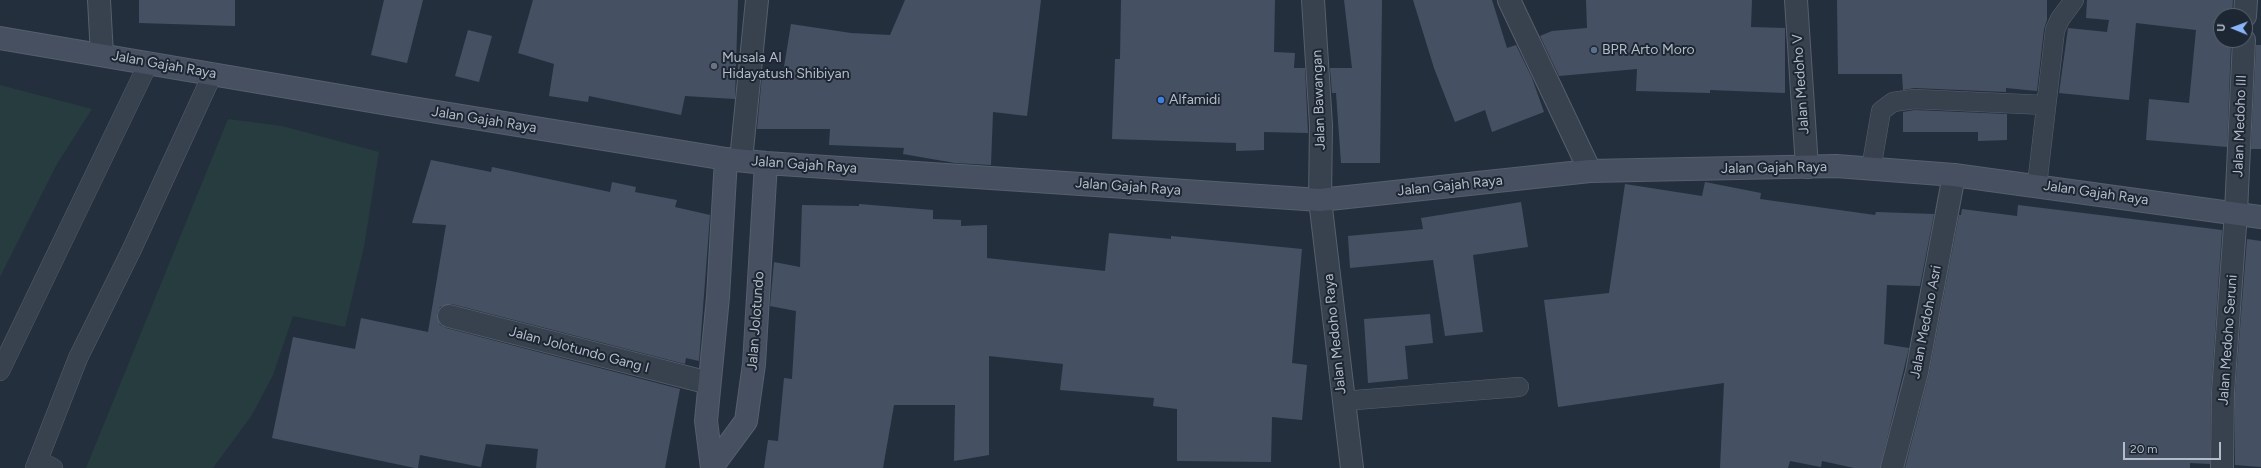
<!DOCTYPE html>
<style>
body{margin:0}
#map{position:relative;width:2261px;height:468px;overflow:hidden;background:#242f3e;font-family:Figtree,sans-serif}
canvas{display:block}
.north{position:absolute;left:2213px;top:8px;width:40px;height:40px;box-sizing:border-box;background:#1d2633;border:1px solid #59626f;border-radius:50%;rotate:271deg;font-size:11px;font-weight:700;line-height:16px;text-align:center;color:#b4bcc9}
.north::after{content:'';display:block;margin:auto;width:14px;height:18px;background:#8ab4f8;clip-path:polygon(50% 0,100% 100%,50% 72%,0 100%)}
.scale{position:absolute;left:2123px;top:442px;width:98px;height:18px;box-sizing:border-box;border:2px solid #b4bcc9;border-top:0;padding-left:5px;font-size:12px;line-height:14px;white-space:nowrap;color:#b4bcc9;-webkit-text-stroke:3px #1d2633;paint-order:stroke}
</style>
<div id="map">
<canvas width="2261" height="468"></canvas>
<div class="north">U</div>
<div class="scale">20 m</div>
</div>
<script>
const ctx = document.querySelector('canvas').getContext('2d');
ctx.lineJoin = 'round';
function fillPath(path, color) { ctx.fillStyle = color; ctx.fill(path, 'evenodd'); }
const poly = rows => new Path2D(rows.map(r => 'M' + r).join(''));
function strokePath(path, color, width, dash) { ctx.strokeStyle = color; ctx.lineWidth = width; ctx.lineCap = dash ? 'butt' : 'round'; ctx.setLineDash(dash || []); ctx.stroke(path); }
function write(font, color, halo, rows, align = 'center') {
  ctx.font = font + ' Figtree,sans-serif'; ctx.lineWidth = 4; ctx.setLineDash([]); ctx.textBaseline = 'middle'; ctx.strokeStyle = halo; ctx.fillStyle = color; for (const [text, x, y, turn = 0] of rows) {
    ctx.save(); ctx.translate(x, y); ctx.rotate((+turn || 0) * Math.PI / 180); ctx.textAlign = isNaN(turn) ? turn : align; if (halo) ctx.strokeText(text, 0, 0); ctx.fillText(text, 0, 0); ctx.restore();
  }
}
const green = poly([
 [0,85,92,109,57,164,0,277],
 [228,119,282,126,379,152,364,247,345,327,293,316,273,375,252,415,213,468,86,468]
]);
const building = poly([
 [139,0,235,0,235,26,139,23],
 [384,0,423,0,407,63,371,55],
 [533,0,738,0,735,99,685,96,681,115,589,96,588,102,549,96,554,64,518,53],
 [905,0,1041,0,1027,116,993,112,991,165,955,163,903,154,904,148,829,145,830,129,757,129,762,76,783,73,791,24,851,33,890,35],
 [1121,0,1275,0,1274,52,1295,53,1294,68,1305,68,1308,133,1264,132,1264,150,1236,151,1236,143,1112,139,1115,59,1120,59],
 [1344,0,1382,0,1380,163,1341,163,1336,93,1332,93,1330,68,1352,68],
 [1413,0,1492,0,1507,48,1516,45,1532,78,1544,112,1492,132,1485,110,1455,122,1434,68],
 [1586,0,1752,0,1751,27,1785,28,1785,93,1710,90,1710,93,1636,91,1637,69,1559,76,1540,36,1552,31,1587,28],
 [1837,0,2047,0,2047,20,2044,29,2037,91,2006,88,2006,92,1914,88,1903,90,1902,74,1838,74],
 [2087,0,2233,0,2232,16,2221,16,2221,40,2230,40,2231,43,2227,147,2146,140,2149,99,2189,103,2196,30,2136,23,2129,100,2059,93,2068,28,2107,32,2109,20,2086,18],
 [468,30,492,36,479,82,455,76],
 [2256,45,2261,45,2261,149,2251,149],
 [1915,110,2007,114,2007,140,1978,141,1978,132,1903,132,1903,112],
 [431,160,491,172,492,167,610,192,612,182,636,187,635,192,677,200,675,207,710,215,699,361,686,358,685,364,452,304,440,307,437,313,440,325,446,328,680,389,665,468,536,468,538,449,486,444,481,467,420,455,418,468,415,468,272,438,293,337,355,349,361,318,428,332,446,225,412,223],
 [1705,182,1761,193,1760,199,1875,215,1876,212,1934,214,1920,286,1887,285,1884,344,1909,348,1880,468,1854,468,1822,461,1821,467,1790,461,1788,468,1720,468,1724,383,1558,407,1544,300,1609,293,1625,184,1702,196],
 [1521,202,1528,247,1473,255,1483,332,1445,336,1433,260,1350,268,1348,236,1423,229,1421,218],
 [859,204,933,210,933,219,961,220,961,226,987,225,987,258,1105,271,1109,233,1171,239,1171,236,1302,249,1292,363,1307,365,1302,420,1272,417,1271,462,1177,461,1177,409,1153,406,1154,398,1060,390,1063,364,989,356,989,455,954,461,955,405,894,405,883,468,764,468,768,440,778,441,784,378,792,379,796,311,770,306,774,262,800,267,802,205,859,206],
 [2018,205,2222,230,2211,391,2210,464,2190,463,2190,468,1905,468,1929,374,1959,215,1961,215,1962,209,2017,216],
 [2247,239,2261,241,2261,467,2235,465,2235,393],
 [1430,314,1433,343,1405,346,1408,379,1368,383,1364,319]
]);
const lane = poly([
 [1871,169,1881,111,1893,102,1914,99,2045,105],
 [2037,185,2055,30,2060,19,2074,0],
 [0,371,149,62],
 [1343,401,1519,387],
 [38,460,53,468],
 [35,468,78,358,132,249,213,73]
]);
const street = poly([
 [99,0,102,55],
 [1313,0,1321,125,1320,200,1352,468],
 [1509,0,1590,171],
 [1796,0,1807,167],
 [2245,16,2246,0],
 [741,160,757,0],
 [449,316,709,383],
 [1892,468,1917,372,1954,175],
 [2222,468,2223,392,2236,212,2244,40]
]);
const secondary = poly([
 [0,38,388,104,726,159,766,163,1320,200,1590,171,1836,166,1954,175,2261,217],
 [712,467,746,421,754,364,766,163],
 [712,468,706,421,718,297,726,159]
]);
const markers = [
 [1594,50,4,"#5c6f8a"],
 [714,66,4,"#6b7280"],
 [1161,100,4,"#3f7fe0"]
];
const poiNames = [
 ["BPR Arto Moro",1602,50],
 ["Musala Al",722,58],
 ["Hidayatush Shibiyan",722,74],
 ["Alfamidi",1169,100]
];
const streetNames = [
 ["Jalan Gajah Raya",164,65,10],
 ["Jalan Medoho V",1801,84,-94],
 ["Jalan Bawangan",1319,100,-92],
 ["Jalan Gajah Raya",484,120,9],
 ["Jalan Medoho III",2240,126,-88],
 ["Jalan Gajah Raya",804,165,4],
 ["Jalan Gajah Raya",1774,168,-1],
 ["Jalan Gajah Raya",1450,186,-6],
 ["Jalan Gajah Raya",1128,187,4],
 ["Jalan Gajah Raya",2096,193,8],
 ["Jalan Jolotundo",756,321,-86],
 ["Jalan Medoho Asri",1926,322,-79],
 ["Jalan Medoho Raya",1335,334,-96],
 ["Jalan Medoho Seruni",2228,340,-86],
 ["Jalan Jolotundo Gang I",579,350,15]
];
fillPath(green, '#263c3f');
fillPath(building, '#455162');
strokePath(lane, '#565f6c', 20);
strokePath(street, '#565f6c', 24);
strokePath(secondary, '#565f6c', 24);
strokePath(lane, '#38414e', 19);
strokePath(street, '#38414e', 22);
strokePath(secondary, '#465061', 22);
for (const [x, y, r, color] of markers) { const dot = new Path2D(); dot.arc(x, y, r, 0, 2 * Math.PI); ctx.fillStyle = color; ctx.fill(dot); strokePath(dot, '#1d2633', 1.5); }
write('14px', '#b4bcc9', '#1d2633', poiNames, 'left');
write('14px', '#b4bcc9', '#1d2633', streetNames);
</script>
